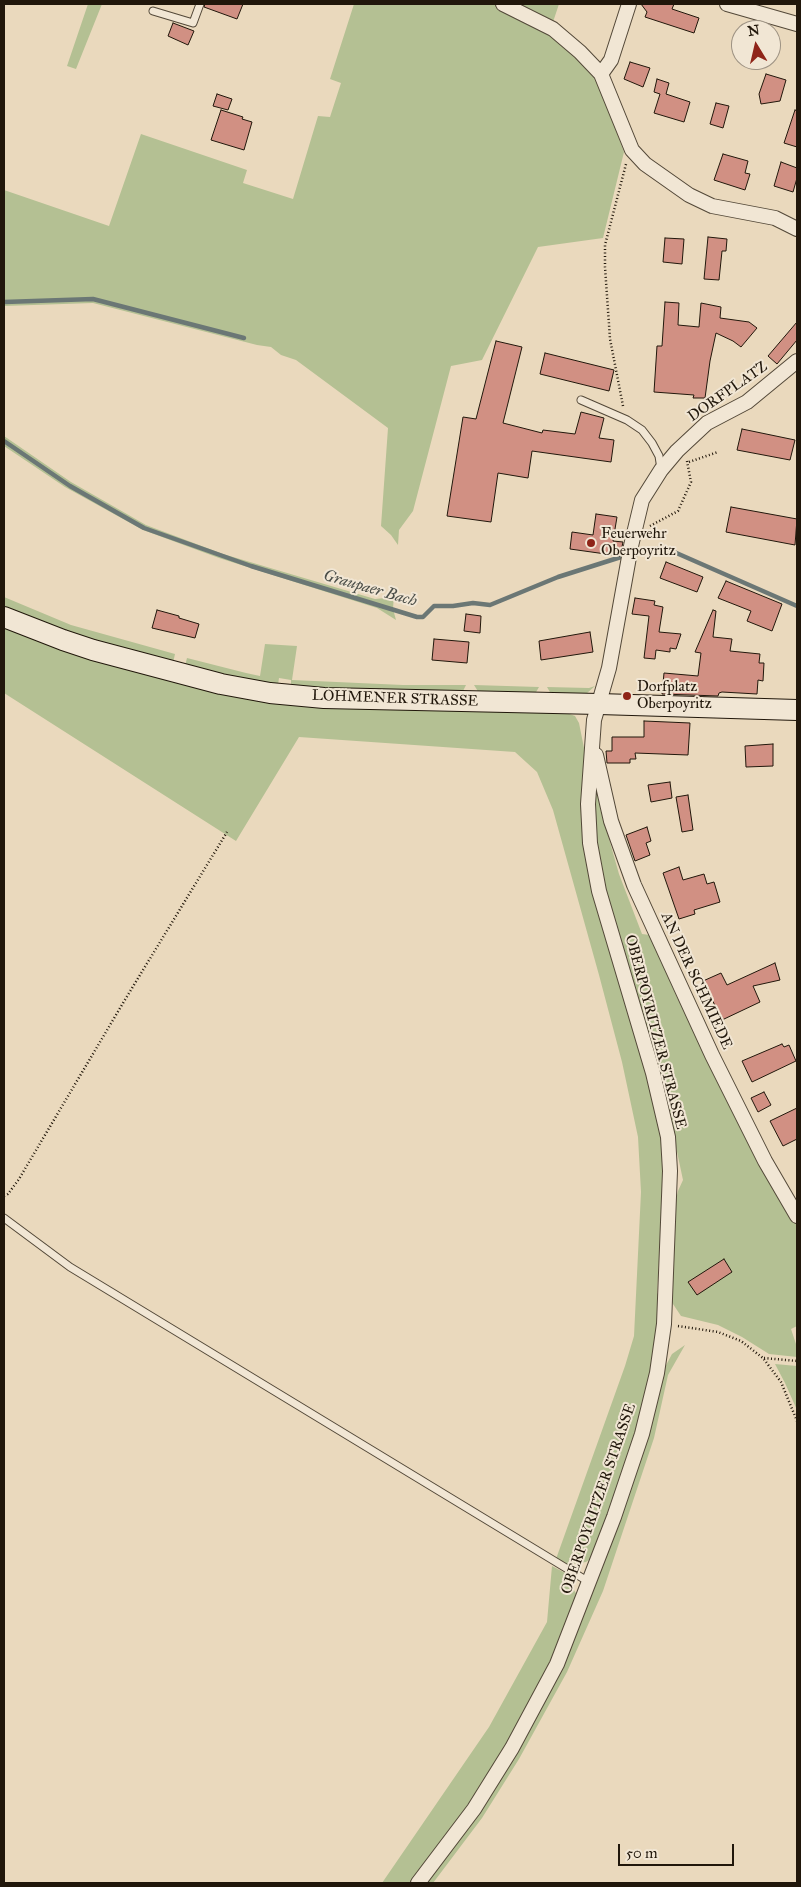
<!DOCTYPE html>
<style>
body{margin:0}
#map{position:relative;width:801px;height:1887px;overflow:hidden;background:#ead9bd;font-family:"IM FELL Great Primer",serif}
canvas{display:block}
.frame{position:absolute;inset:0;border:5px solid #21170b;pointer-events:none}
.north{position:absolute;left:731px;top:20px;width:50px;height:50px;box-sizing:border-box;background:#f1e6d4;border:1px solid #9e9384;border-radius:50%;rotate:351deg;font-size:14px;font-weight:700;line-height:20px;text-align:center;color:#21170b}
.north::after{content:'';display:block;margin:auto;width:18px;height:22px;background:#8f2418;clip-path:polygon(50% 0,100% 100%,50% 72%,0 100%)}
.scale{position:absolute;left:618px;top:1844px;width:116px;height:22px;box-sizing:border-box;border:2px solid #21170b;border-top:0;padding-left:6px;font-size:15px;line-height:18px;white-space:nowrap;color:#21170b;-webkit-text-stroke:4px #f1e6d4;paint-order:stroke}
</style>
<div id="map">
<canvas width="801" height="1887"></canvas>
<div class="frame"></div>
<div class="north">N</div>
<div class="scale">50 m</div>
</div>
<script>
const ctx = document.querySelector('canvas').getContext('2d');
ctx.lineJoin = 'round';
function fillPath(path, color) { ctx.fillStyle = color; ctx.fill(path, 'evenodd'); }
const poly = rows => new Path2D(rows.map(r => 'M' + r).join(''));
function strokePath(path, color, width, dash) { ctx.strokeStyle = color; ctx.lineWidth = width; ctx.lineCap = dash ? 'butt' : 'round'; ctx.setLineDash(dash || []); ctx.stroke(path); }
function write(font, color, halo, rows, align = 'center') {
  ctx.font = font + ' "IM FELL Great Primer",serif'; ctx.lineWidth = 4; ctx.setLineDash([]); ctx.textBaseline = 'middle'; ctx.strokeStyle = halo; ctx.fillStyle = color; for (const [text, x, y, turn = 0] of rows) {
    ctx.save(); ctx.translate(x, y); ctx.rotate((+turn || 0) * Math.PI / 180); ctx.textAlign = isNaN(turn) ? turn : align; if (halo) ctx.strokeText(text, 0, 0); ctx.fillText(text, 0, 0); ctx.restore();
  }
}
const green = poly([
 [88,4,102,4,76,69,67,66],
 [354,4,496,4,550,32,577,55,597,79,624,152,603,238,538,247,482,360,451,366,413,511,399,530,398,545,391,535,381,526,388,428,296,360,281,355,271,347,257,345,93,303,4,306,4,190,109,226,141,134,247,170,243,183,293,199,318,116,330,117,341,83,330,79],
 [511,4,559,4,552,25],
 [4,436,71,482,146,525,223,554,375,599,385,598,394,594,393,609,396,620,377,608,219,558,143,530,65,487,4,446],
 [4,597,71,625,175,654,173,663,127,651,4,610],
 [4,626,171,679,564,712,575,716,579,723,586,758,583,807,663,1139,665,1173,662,1243,660,1246,657,1293,659,1296,658,1327,652,1366,637,1430,592,1558,586,1562,572,1564,571,1566,556,1559,625,1366,634,1336,641,1192,638,1137,622,1062,599,975,553,810,537,772,515,752,299,737,236,841,4,693],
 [265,644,297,646,292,680,403,685,466,685,462,693,291,687,291,680,279,678,278,685,242,680,185,666,187,658,246,673,260,676],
 [474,685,539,687,535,694,479,693],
 [595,686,586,694,551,694,547,687,589,688],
 [596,772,603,804,600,807,619,874,642,934,650,935,675,993,710,1064,797,1225,797,1326,791,1329,797,1347,797,1357,769,1354,742,1337,718,1325,681,1316,671,1301,673,1213,678,1191,683,1180,673,1133,603,889,593,803],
 [685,1345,668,1375,654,1438,603,1591,567,1672,519,1759,482,1818,433,1883,424,1883,561,1664,664,1369,672,1354],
 [775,1364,797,1366,797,1410,785,1383],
 [552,1566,567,1574,566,1577,577,1595,551,1659,509,1744,469,1808,411,1883,382,1883,489,1727,547,1622]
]);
const stream = poly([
 [4,302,93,299,244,338],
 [4,441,70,486,144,528,251,566,417,617,423,617,434,606,453,606,473,603,490,605,558,577,643,550,665,548,797,606]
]);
const building = poly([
 [205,4,243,4,237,19,204,7,205,4],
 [641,4,674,4,672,9,699,18,694,33,645,17,647,12,641,4],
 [173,23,194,31,188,45,168,36,173,23],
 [630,62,650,68,643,87,624,79,630,62],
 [766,74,786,80,780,101,761,104,759,94,766,74],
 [657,79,669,83,666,94,690,102,684,122,654,113,660,94,654,92,657,79],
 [217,94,232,99,228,110,213,106,217,94],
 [716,103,729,106,723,128,710,124,716,103],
 [221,110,243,117,242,119,252,122,244,150,211,140,221,110],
 [795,110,797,111,797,147,784,143,795,110],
 [723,154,748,161,745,173,750,174,745,190,714,180,723,154],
 [781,162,797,168,797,178,793,192,774,186,781,162],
 [708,237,727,239,726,251,722,251,719,280,704,279,708,237],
 [665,238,684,239,682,264,663,262,665,238],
 [665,302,679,303,678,325,699,327,701,303,721,307,720,318,749,322,757,328,741,347,733,341,716,333,710,361,705,398,693,398,694,395,654,392,657,346,662,346,665,302],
 [797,322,797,340,777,364,768,356,797,322],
 [496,341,522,347,503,423,542,433,543,430,575,434,581,412,604,418,599,438,614,440,611,462,532,451,528,478,498,473,491,522,447,516,463,417,476,419,496,341],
 [545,353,614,370,609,391,540,374,545,353],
 [742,429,795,440,790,460,737,450,742,429],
 [731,507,797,519,795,545,726,532,731,507],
 [596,514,617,517,613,541,623,542,620,556,570,549,572,532,593,535,596,514],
 [666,562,703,577,697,592,660,578,666,562],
 [726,581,782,604,772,631,747,621,751,611,718,598,726,581],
 [635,598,655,601,654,605,663,607,659,632,681,634,676,649,670,648,670,652,656,650,655,659,644,658,649,616,632,614,635,598],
 [157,610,179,616,179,618,199,624,195,638,152,628,157,610],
 [713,610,716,611,713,637,732,639,730,651,760,654,759,663,764,663,763,681,758,680,757,694,722,692,719,693,718,696,662,694,664,673,698,676,701,653,695,652,713,610],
 [466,614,481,616,480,633,464,631,466,614],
 [590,632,593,652,541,660,539,641,590,632],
 [434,639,469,642,467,663,432,660,434,639],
 [644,721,690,723,688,755,635,753,636,759,630,759,630,763,607,763,606,751,612,751,612,737,644,737,644,721],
 [773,744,773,766,746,767,745,746,773,744],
 [670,782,672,798,651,802,648,785,670,782],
 [688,795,693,830,682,832,676,797,688,795],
 [647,827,651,841,646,843,650,855,635,861,626,835,647,827],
 [679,867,683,880,704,874,707,884,714,882,720,902,694,910,695,914,679,919,663,873,679,867],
 [775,963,780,980,753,986,760,1002,722,1020,703,981,721,973,727,985,775,963],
 [782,1044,784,1047,789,1045,796,1061,752,1082,742,1061,782,1044],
 [764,1092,771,1105,758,1112,751,1098,764,1092],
 [797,1108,797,1139,783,1146,770,1121,797,1108],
 [724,1259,732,1272,697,1295,688,1282,724,1259]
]);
const path = poly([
 [623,406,610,339,605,267,605,245,626,164],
 [689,462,718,452],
 [650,526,678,511,691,482,687,461],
 [4,1196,8,1194,19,1179,126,998,227,832],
 [678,1326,718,1332,741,1341,763,1358,781,1382,797,1421],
 [764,1358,797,1361]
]);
const lane = poly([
 [153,11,193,23,200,4],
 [581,400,627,420,642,430,652,443,659,456,661,469],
 [4,1218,70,1267,589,1582]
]);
const street = poly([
 [503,4,553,29,580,52,601,74,632,150,645,164,689,195,712,206,775,218,797,229],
 [727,4,797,24],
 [601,74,611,60,629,4],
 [596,755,611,821,634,885,712,1055,765,1161,797,1216],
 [418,1883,474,1809,512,1748,557,1664,614,1517,642,1434,657,1373,664,1324,670,1171,668,1137,653,1073,599,891,590,843,588,804,594,720,609,668,631,546,642,500,661,470,677,451,707,423,747,402,797,361]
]);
const secondary = poly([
 [4,617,63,640,93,650,221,684,270,693,324,698,599,704,797,710]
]);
const markers = [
 [591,543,5,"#8f2418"],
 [627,696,5,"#8f2418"]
];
const streetNames = [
 ["DORFPLATZ",728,392,-35],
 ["LOHMENER STRASSE",395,699,2],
 ["AN DER SCHMIEDE",696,981,65],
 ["OBERPOYRITZER STRASSE",655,1032,75],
 ["OBERPOYRITZER STRASSE",599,1499,-71]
];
const poiNames = [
 ["Feuerwehr",601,534],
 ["Oberpoyritz",601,551],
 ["Dorfplatz",637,687],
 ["Oberpoyritz",637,704]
];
const waterNames = [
 ["Graupaer Bach",370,589,16]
];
fillPath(green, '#b4c093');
strokePath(stream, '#6b7775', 4.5);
fillPath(building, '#d19083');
strokePath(building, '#21170b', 1);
strokePath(lane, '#534838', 9);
strokePath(street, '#534838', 16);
strokePath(secondary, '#21170b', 22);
strokePath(path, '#21170b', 2.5, [1, 2.5]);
strokePath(lane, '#f1e6d4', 7);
strokePath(street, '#f1e6d4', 14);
strokePath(secondary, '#f1e6d4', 20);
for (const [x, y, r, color] of markers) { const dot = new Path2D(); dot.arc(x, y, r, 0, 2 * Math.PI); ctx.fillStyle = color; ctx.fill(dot); strokePath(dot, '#f1e6d4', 2); }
write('15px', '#21170b', '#f1e6d4', streetNames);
write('15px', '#21170b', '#f1e6d4', poiNames, 'left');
write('italic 16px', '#4c4f49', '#f1e6d4', waterNames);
</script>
